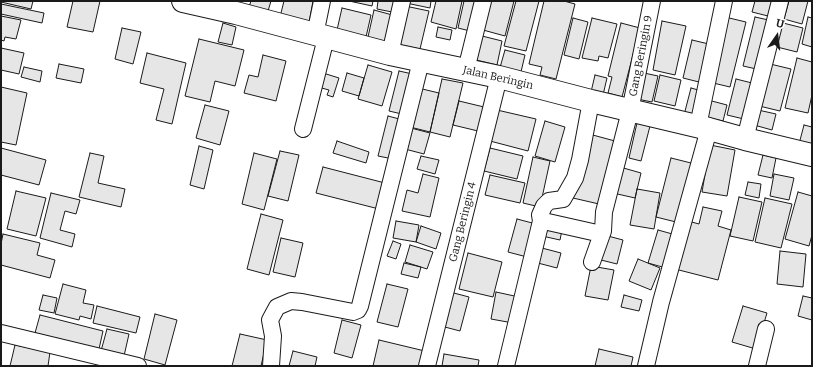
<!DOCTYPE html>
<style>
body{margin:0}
#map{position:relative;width:813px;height:367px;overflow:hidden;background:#fff;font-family:Bitter,serif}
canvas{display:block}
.frame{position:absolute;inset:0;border:2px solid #1a1a1a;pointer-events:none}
.north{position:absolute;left:757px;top:16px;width:40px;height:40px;-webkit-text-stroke:3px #fff;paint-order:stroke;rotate:14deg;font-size:11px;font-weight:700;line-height:16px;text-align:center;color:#1a1a1a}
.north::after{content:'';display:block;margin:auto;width:14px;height:18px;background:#1a1a1a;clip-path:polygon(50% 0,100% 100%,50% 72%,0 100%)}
</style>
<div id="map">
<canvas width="813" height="367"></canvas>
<div class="frame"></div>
<div class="north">U</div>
</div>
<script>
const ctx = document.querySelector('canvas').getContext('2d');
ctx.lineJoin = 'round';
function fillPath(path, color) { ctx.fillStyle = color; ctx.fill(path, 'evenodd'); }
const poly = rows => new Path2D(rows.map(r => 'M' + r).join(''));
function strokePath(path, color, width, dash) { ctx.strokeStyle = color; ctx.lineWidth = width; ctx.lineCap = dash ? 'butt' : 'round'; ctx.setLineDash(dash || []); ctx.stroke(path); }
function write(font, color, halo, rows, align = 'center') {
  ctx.font = font + ' Bitter,serif'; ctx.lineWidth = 3; ctx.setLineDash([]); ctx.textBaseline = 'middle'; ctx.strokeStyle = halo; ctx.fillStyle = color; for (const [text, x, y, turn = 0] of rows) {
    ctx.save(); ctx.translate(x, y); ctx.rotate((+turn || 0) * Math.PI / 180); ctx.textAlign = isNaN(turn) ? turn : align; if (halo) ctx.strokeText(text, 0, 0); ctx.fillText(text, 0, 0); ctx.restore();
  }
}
const building = poly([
 [1,1,33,1,31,9,1,2,1,1],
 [73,1,100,1,93,32,67,27,73,1],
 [251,1,271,1,268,11,249,7,251,1],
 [284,1,313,1,309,23,280,17,284,1],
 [349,1,373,1,372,6,349,1],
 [378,1,400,1,397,13,377,9,378,1],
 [407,1,431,1,430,8,406,3,407,1],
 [436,1,462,1,456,29,431,22,436,1],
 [464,1,481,1,474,32,458,28,464,1],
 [491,1,514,1,505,36,483,30,491,1],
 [516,1,539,1,526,51,504,46,516,1],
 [544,1,564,1,575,4,556,79,540,75,542,67,529,64,544,1],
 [755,1,776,1,772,17,752,12,755,1],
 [789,1,808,1,802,24,784,19,789,1],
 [1,4,44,13,42,23,1,14,1,4],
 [405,6,429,11,420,49,396,44,405,6],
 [342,8,371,15,366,37,337,30,342,8],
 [374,10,396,16,390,43,368,37,374,10],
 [1,16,21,20,16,39,5,37,4,41,1,40,1,16],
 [725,17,746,22,730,87,709,82,725,17],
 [755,17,773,21,761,70,743,66,755,17],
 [808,17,812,18,812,47,802,44,808,17],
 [573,18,588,22,579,59,564,55,573,18],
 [592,18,617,24,608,58,599,56,598,61,582,58,592,18],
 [662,21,686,26,675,75,653,70,662,21],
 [779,22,803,28,797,52,773,46,779,22],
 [223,23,236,27,232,45,218,42,223,23],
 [621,23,640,28,622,97,608,93,612,77,608,76,621,23],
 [438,27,452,30,450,40,436,37,438,27],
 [122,28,141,32,133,64,115,59,122,28],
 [478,35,502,41,497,65,472,59,478,35],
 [199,39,244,50,235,86,215,81,210,102,185,96,199,39],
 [692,40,713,45,703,83,683,78,692,40],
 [1,48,24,53,19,74,1,70,1,48],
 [505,50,525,55,520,76,499,71,505,50],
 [147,53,186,63,172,124,156,120,164,89,140,83,147,53],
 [263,55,286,61,276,101,244,93,249,75,258,77,263,55],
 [797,58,812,62,812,95,808,113,785,108,797,58],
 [766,63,791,69,780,111,755,105,766,63],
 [59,64,84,69,81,83,56,78,59,64],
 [368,65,392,72,382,106,358,99,368,65],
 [24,67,42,71,40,82,21,77,24,67],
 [399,71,417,75,406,115,389,111,399,71],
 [323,73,339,78,333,97,327,95,329,90,318,87,323,73],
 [347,73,364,78,359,96,342,91,347,73],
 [644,73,658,76,652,102,637,99,644,73],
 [595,75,607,78,603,95,591,92,595,75],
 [660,75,681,80,675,106,654,101,660,75],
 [442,79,463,83,450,137,430,132,442,79],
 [736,79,756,84,748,120,727,115,736,79],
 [1,87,27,93,16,145,1,142,1,87],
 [414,87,439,93,430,132,406,126,414,87],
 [691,88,702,91,696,117,684,115,691,88],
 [708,100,727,105,723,121,704,117,708,100],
 [459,101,484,107,478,131,453,125,459,101],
 [205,105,229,111,220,145,196,138,205,105],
 [497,110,536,119,528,151,490,141,497,110],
 [758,110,776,114,772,130,754,125,758,110],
 [388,116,403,120,393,159,378,156,388,116],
 [545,121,565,127,555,162,535,156,545,121],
 [637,123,650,126,641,161,629,158,637,123],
 [804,125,812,127,812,147,799,144,804,125],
 [407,127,430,133,424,154,401,148,407,127],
 [589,134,615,141,599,204,573,198,589,134],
 [337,141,369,152,366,163,333,153,337,141],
 [710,145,735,150,727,196,702,192,710,145],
 [199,146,213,150,204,189,190,185,199,146],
 [1,148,46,160,39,185,1,175,1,148],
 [490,148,523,156,517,179,484,171,490,148],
 [280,151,299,155,288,201,268,196,280,151],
 [90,153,104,156,98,183,125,189,121,207,79,197,90,153],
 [254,153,277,159,264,210,242,204,254,153],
 [763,155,776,158,772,178,758,175,763,155],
 [421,156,439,160,435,174,417,169,421,156],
 [533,157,550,161,540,207,523,203,533,157],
 [671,158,695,164,680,223,656,217,671,158],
 [323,167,385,183,379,209,316,193,323,167],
 [620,167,641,173,635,198,613,193,620,167],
 [423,174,439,178,430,217,402,211,407,190,418,193,423,174],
 [774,174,794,178,789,200,770,196,774,174],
 [490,175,525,183,520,203,485,195,490,175],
 [748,182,761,184,759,198,745,195,748,182],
 [637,189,660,193,654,229,630,225,637,189],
 [16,191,46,198,36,236,7,229,16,191],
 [798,192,812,196,812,235,809,246,785,239,798,192],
 [51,193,80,200,76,214,65,211,60,230,75,234,72,247,40,238,51,193],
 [739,197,762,202,753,241,730,236,739,197],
 [765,198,792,204,781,248,755,242,765,198],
 [703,207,722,211,718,226,731,230,718,280,675,269,688,221,699,224,703,207],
 [261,214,283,220,269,275,247,269,261,214],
 [517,219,536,224,527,257,508,252,517,219],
 [396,221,419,225,416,242,393,238,396,221],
 [421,226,441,233,436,249,416,242,421,226],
 [544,226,562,230,560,240,542,236,544,226],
 [658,230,676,235,666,268,648,263,658,230],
 [3,234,40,243,37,255,55,260,50,278,1,265,1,244,3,234],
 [604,235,623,240,617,264,597,259,604,235],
 [281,238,303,243,295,277,273,272,281,238],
 [393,241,401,244,396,259,387,256,393,241],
 [410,245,433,252,427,269,405,262,410,245],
 [538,247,561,253,557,268,534,262,538,247],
 [780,251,806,254,803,287,777,284,780,251],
 [468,253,502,262,493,297,459,289,468,253],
 [638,259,660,268,651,290,629,281,638,259],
 [404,263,421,267,418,278,401,274,404,263],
 [591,266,614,270,608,300,585,296,591,266],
 [63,284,86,290,83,303,94,305,91,319,80,316,79,320,55,314,63,284],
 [387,284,408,289,398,327,377,322,387,284],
 [450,292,469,297,460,331,441,326,450,292],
 [496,292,519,297,513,323,491,319,496,292],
 [43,295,57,298,54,313,39,310,43,295],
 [624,295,642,300,639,311,621,307,624,295],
 [803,296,812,298,812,320,798,316,803,296],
 [97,306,140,317,136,333,93,323,97,306],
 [743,306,767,313,756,349,732,342,743,306],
 [155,314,177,320,165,365,144,359,155,314],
 [40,315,103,331,99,349,35,333,40,315],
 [342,320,361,325,352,358,334,353,342,320],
 [107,329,129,334,124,356,101,351,107,329],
 [240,334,267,340,261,366,232,366,240,334],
 [379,340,429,352,425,366,373,366,379,340],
 [15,345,50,352,48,366,10,366,15,345],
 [599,349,633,357,631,366,595,366,599,349],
 [293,351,317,357,315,366,289,366,293,351],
 [444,354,479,360,478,366,442,366,444,354]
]);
const street = poly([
 [315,35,322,1],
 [390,54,402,1],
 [466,70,483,1],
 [698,126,724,1],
 [303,129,326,38],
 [745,139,780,1],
 [541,221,540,215,544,206,549,201,563,199,575,178,580,160,591,101],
 [592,262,603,231],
 [1,333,138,366],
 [271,366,273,336,270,320,277,307,291,301,302,302,353,312,358,310,360,306,421,61],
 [427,366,499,77],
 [506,366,541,221,548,222,597,233,603,231,604,212,630,111,652,1],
 [646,366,661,302,709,129],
 [757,366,766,329]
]);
const secondary = poly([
 [183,1,236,13,390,54,499,77,591,101,709,129,745,139,812,155]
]);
const streetNames = [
 ["Gang Beringin 9",641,56,-79],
 ["Jalan Beringin",498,78,13],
 ["Gang Beringin 4",463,222,-76]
];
fillPath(building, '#e6e6e6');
strokePath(building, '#1a1a1a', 1);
strokePath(street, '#1a1a1a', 18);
strokePath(secondary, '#1a1a1a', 24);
strokePath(street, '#fff', 16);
strokePath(secondary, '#fff', 22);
write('11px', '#1a1a1a', '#fff', streetNames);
</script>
